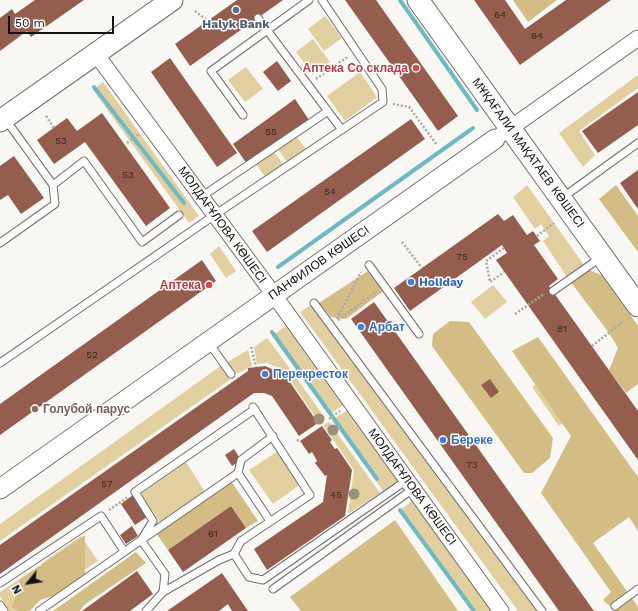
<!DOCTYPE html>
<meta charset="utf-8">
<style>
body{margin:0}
#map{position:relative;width:638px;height:611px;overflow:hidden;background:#f9f7f3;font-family:"Work Sans",sans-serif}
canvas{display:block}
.north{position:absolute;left:8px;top:563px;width:40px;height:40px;-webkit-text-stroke:3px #fff;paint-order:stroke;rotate:240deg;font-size:11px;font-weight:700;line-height:16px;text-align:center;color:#121210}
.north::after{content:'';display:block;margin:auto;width:14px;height:18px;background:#121210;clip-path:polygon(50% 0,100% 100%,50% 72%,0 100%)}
.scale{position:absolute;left:8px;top:16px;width:106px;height:18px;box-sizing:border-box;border:2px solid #121210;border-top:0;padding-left:5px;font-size:12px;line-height:14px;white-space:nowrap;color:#121210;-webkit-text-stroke:3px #fff;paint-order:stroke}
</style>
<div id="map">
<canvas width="638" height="611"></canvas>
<div class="north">N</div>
<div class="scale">50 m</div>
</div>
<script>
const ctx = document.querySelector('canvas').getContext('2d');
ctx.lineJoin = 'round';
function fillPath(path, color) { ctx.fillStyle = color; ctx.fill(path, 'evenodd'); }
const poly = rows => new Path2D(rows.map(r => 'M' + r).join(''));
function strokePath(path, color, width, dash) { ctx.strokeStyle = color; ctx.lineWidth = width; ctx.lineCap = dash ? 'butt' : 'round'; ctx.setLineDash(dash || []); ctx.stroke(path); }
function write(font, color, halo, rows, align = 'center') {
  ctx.font = font + ' "Work Sans",sans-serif'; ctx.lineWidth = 3; ctx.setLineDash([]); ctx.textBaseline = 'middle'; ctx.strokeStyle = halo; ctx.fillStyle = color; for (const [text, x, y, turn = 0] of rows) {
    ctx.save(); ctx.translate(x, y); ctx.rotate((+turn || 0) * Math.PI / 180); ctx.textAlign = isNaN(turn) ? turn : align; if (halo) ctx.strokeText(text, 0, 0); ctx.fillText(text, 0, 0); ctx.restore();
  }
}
const green = poly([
 [325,16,342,38,324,51,308,29],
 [313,39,330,62,313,75,296,52],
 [246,67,263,89,245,102,228,80],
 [360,72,377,97,345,121,327,96],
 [638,75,638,88,579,131,595,155,583,167,559,133],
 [103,82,199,216,189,223,93,90],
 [296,136,306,149,287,162,278,149],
 [274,152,284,165,266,178,256,164],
 [527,185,584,265,567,277,543,241,549,236,541,224,535,229,513,197],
 [219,246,236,271,226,278,210,254],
 [493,285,507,302,485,319,471,302],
 [314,303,542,611,518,611,300,312],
 [287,325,343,405,329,415,272,336],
 [267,338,288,366,325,418,319,422,283,370,267,363,257,364,254,347],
 [248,350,252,366,234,375,226,363],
 [222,365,231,379,0,541,0,524],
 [551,374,578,413,559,426,532,387],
 [349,409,399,481,384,492,332,420],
 [329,422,380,493,348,514,354,470,323,425],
 [278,451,301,484,273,504,249,470],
 [186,462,205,492,161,524,141,494],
 [419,496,501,611,471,611,400,510],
 [81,536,98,561,56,588,41,564],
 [39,566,55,591,24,611,9,611,0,596,0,592]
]);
const forest = poly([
 [513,0,557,0,528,22],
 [616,185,638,216,638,252,599,199],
 [586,269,604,276,638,326,638,384,626,393,609,370,618,348,609,333,567,277],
 [368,271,385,290,346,319,331,317,319,303],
 [450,321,469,322,553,438,550,458,532,473,524,473,432,346,433,334],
 [538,337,638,477,638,531,629,517,593,543,638,607,638,611,615,611,603,600,611,592,541,493,571,436,512,351],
 [231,481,258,521,246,528,231,506,168,550,156,533],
 [395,520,458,611,301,611,290,597],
 [85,535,85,575,56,595,40,600,30,611,18,611,12,607,21,579],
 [136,552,146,563,84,605,80,611,53,611]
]);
const stream = poly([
 [400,0,477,110],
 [94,87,184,203],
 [278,267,473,128],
 [272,332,377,479],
 [400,510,474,611]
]);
const building = poly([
 [35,0,84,0,31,37,27,31,0,51,0,18,12,9,15,14],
 [237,0,283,0,190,66,175,44],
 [345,0,376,0,458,116,438,131],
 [474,0,505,0,525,29,566,0,611,0,520,65],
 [170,58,237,153,217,167,151,72],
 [277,61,291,81,278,91,263,72],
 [638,92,638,125,598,153,582,131],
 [295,99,309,120,247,164,233,144],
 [102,113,170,208,146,226,85,142,54,164,37,140,67,118,77,131],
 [411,119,425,139,267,252,252,231],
 [14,156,44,198,21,214,8,195,0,200,0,166],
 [638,170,638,209,620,183],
 [498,214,504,221,513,215,527,235,533,231,540,241,534,245,558,279,549,286,638,411,638,460,496,260,507,253,502,245,410,311,394,288],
 [202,260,216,281,0,435,0,404],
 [374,302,594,611,559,611,351,319],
 [265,366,285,375,318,423,299,436,272,396,264,393,254,393,0,574,0,545,248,371,248,368],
 [490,379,499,392,491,398,481,385],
 [322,426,332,440,330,442,335,449,337,448,352,470,345,516,267,570,254,549,323,502,327,475,325,476,315,463,317,461,312,452,309,454,300,441],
 [234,449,241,460,232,466,225,455],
 [133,495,147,517,135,525,121,504],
 [231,506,246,528,183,572,168,550],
 [132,526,138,536,126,544,120,535],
 [137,571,153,594,130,611,82,611],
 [222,573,248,611,232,611,228,604,219,611,167,611]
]);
const path = poly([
 [195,11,208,21],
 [316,79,349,56],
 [393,104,409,107,437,145],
 [46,116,54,128],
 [127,143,139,134],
 [537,236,554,223],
 [402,242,422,268],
 [504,248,486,261,490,282,504,272],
 [515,314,544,294],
 [337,319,361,272],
 [338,320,376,292],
 [592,346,624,321],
 [251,347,256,367],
 [329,419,340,411],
 [297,441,300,439],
 [109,510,128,497]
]);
const service = poly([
 [258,18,342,130],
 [243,115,211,71,309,0],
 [6,120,53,185,84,161,142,242,179,215],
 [201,197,328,111],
 [562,198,638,143],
 [0,243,55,204,53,185],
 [369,265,419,334],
 [553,291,600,258],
 [314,303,542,611],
 [209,343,231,374],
 [0,363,225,208,383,102,382,89,322,0],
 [253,407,310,495,241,541,234,554,249,577,263,580,407,480],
 [238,473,270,521],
 [0,583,101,516,124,551],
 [273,589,413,489],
 [163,592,219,560,234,554],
 [0,605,4,611],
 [615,606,638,589],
 [39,611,238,473,241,460,273,436],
 [146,611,163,592,165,574,141,540,153,521,135,492,255,409]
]);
const minor = poly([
 [96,54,274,295,501,611],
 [502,134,638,38]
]);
const tertiary = poly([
 [0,489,495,139]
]);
const secondary = poly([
 [418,0,638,306],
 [0,121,172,0]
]);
const trees = [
 [319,419],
 [333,430],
 [354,494]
];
const markers = [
 [236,10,4,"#5c6f8a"],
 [416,68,4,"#e0444e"],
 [411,282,4,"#3f7fe0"],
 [209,285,4,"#e0444e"],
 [361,327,4,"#3f7fe0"],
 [265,374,4,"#3f7fe0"],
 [35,409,4,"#8d6e63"],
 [443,440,4,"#3f7fe0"]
];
const numberNames = [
 ["64",500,15],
 ["64",537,36],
 ["55",271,132],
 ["53",61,141],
 ["53",128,175],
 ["54",330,192],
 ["75",462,257],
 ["81",562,329],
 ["52",92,355],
 ["73",472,465],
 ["57",107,484],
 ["45",336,495],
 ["61",213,534]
];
const serviceNames = [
 ["Halyk Bank",236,24]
];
const healthNames = [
 ["Аптека Со склада",408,68],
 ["Аптека",201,285]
];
const streetNames = [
 ["МҰҚАҒАЛИ МАҚАТАЕВ КӨШЕСІ",528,153,54],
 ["МОЛДАҒҰЛОВА КӨШЕСІ",222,225,54],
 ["ПАНФИЛОВ КӨШЕСІ",319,263,-35],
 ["МОЛДАҒҰЛОВА КӨШЕСІ",412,487,54]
];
const shopNames = [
 ["Holiday",419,282],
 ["Арбат",369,327],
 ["Перекресток",273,374],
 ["Береке",451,440]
];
const educationNames = [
 ["Голубой парус",43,409]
];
fillPath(green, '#e2cf9f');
fillPath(forest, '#d3bd85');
strokePath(stream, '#6dbac5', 4);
fillPath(building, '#955d4d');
strokePath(service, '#6f6d6a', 9);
strokePath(minor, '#6f6d6a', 17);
strokePath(tertiary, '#6f6d6a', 21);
strokePath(secondary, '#6f6d6a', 23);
strokePath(path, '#aaa8a5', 2.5, [2, 2]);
strokePath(service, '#fff', 7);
strokePath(minor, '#fff', 15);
strokePath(tertiary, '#fff', 19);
strokePath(secondary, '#fff', 21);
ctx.fillStyle = '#9a9176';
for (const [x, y] of trees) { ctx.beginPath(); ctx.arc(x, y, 5.5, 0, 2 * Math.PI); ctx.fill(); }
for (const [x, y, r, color] of markers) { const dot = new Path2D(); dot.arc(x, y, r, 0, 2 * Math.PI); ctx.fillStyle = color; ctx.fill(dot); strokePath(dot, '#fff', 1.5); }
write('10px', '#33251f', null, numberNames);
write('bold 12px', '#4e5e75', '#fff', serviceNames);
write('bold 12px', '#be3a42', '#fff', healthNames, 'right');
write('12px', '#121210', '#fff', streetNames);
write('bold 12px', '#366cbe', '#fff', shopNames, 'left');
write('bold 12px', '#785e54', '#fff', educationNames, 'left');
</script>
